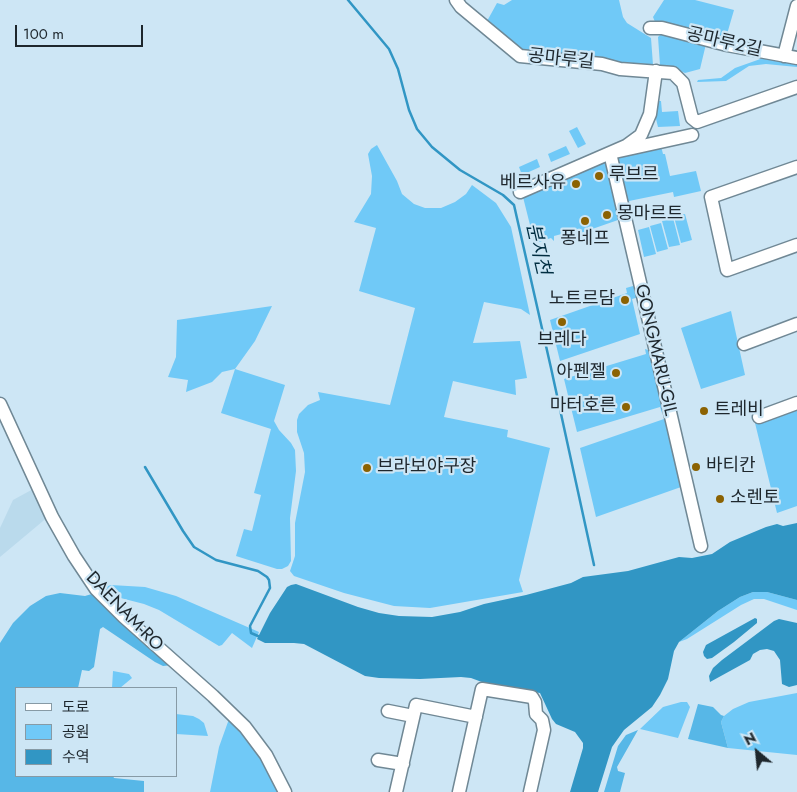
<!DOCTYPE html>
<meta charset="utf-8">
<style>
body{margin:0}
#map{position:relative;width:797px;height:792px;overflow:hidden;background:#cde6f5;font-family:Jost,"Noto Sans KR",sans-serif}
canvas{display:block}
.legend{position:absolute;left:15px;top:687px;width:162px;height:90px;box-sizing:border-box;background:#cde6f5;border:1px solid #879aa5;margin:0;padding:6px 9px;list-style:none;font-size:15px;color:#1e272d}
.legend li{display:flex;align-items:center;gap:10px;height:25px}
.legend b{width:25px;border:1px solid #879aa5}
.north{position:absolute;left:732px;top:727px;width:50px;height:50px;-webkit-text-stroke:4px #cde6f5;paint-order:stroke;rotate:332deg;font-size:14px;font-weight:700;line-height:20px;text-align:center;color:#1e272d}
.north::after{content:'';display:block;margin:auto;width:18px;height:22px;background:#1e272d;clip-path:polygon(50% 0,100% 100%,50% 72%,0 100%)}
.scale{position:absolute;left:15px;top:25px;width:128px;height:22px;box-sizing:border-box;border:2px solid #1e272d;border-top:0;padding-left:6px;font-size:15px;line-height:18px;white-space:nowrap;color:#1e272d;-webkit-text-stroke:4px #cde6f5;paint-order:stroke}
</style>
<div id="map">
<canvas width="797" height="792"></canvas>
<ul class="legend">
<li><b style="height:6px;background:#fff"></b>도로</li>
<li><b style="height:14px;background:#70c9f7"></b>공원</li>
<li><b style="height:14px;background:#3196c4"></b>수역</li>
</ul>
<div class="north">N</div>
<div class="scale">100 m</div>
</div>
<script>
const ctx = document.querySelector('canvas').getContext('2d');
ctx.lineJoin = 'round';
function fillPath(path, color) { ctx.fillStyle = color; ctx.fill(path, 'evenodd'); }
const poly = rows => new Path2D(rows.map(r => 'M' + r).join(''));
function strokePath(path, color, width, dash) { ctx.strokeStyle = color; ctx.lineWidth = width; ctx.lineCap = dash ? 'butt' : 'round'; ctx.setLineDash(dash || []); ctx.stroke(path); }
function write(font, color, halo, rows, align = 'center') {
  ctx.font = font + ' Jost,"Noto Sans KR",sans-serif'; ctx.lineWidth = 4.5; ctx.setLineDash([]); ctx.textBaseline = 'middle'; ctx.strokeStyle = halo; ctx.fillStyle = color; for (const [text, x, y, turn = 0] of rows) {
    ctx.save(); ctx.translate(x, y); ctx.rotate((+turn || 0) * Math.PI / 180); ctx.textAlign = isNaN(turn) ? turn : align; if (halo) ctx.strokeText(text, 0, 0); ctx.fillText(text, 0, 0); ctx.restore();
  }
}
const built = poly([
 [35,488,49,516,0,557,0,528,13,500]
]);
const green = poly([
 [512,0,619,0,623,17,627,23,651,38,653,65,651,67,526,53,486,23,497,3,504,5],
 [664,0,695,0,734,10,725,41,655,22,653,17],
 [663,32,706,44,700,69,685,73,669,66,660,65,658,37],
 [766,57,797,61,797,67,766,64,749,66,726,81,697,82,698,80,721,78,735,68],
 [659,101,661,101,662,112,678,111,680,126,658,127,655,115],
 [577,127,586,144,578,148,569,131],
 [377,145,397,181,402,194,414,204,425,208,441,208,455,202,466,194,472,185,496,203,511,227,530,315,521,309,484,302,473,343,520,341,527,378,515,380,516,395,453,381,444,417,508,430,507,437,550,448,519,580,523,592,430,608,394,606,344,593,294,576,290,571,295,556,295,523,305,472,304,453,297,432,297,420,299,414,308,405,320,400,318,392,390,405,415,308,359,291,376,228,354,222,371,194,372,176,368,154,371,149],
 [566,146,570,154,551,162,548,154],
 [661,146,663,154,665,154,670,176,696,171,701,191,674,197,673,192,629,201,632,214,628,215,616,155],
 [537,159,540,167,522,175,519,167],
 [602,160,607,162,619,218,618,220,578,234,577,230,554,236,554,241,551,238,539,242,534,241,523,197,527,193,567,180,566,175],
 [685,214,692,240,681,243,674,217],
 [673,218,680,245,669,247,662,221],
 [661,223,668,249,657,252,650,226],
 [649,227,656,254,644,257,638,230],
 [633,286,635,287,639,297,632,299,640,334,560,361,550,320,627,293,626,288],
 [272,306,255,341,235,369,285,385,274,421,279,430,291,443,295,450,296,471,290,518,291,561,288,566,282,569,277,569,236,556,244,529,252,531,261,495,254,493,271,429,221,413,235,369,222,372,212,382,186,392,188,380,168,377,176,357,177,320],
 [731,311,745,375,701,389,681,328],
 [645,349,651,351,664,408,662,413,660,407,577,432,564,379,646,354],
 [797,408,797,506,777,513,755,423],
 [664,419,667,422,681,487,596,517,580,448],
 [111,585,145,587,176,596,259,632,252,648,232,633,222,645,219,646,159,610,144,604,109,595,105,587],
 [753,592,767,592,797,600,797,610,764,599,754,599,741,605,687,639,679,642,718,611,740,597],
 [113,671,129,674,132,678,120,688,112,688],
 [797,693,797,755,728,748,721,722,724,716,733,709,749,702],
 [681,702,687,702,690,707,678,738,640,729,663,707],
 [176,714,193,716,199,719,204,723,208,736,176,734],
 [229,719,249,737,281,792,210,792,219,747]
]);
const forest = poly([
 [60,593,85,596,95,593,173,665,163,666,155,662,103,627,100,629,94,667,89,671,82,670,78,688,16,688,16,776,113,776,114,778,144,781,144,792,0,792,0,643,13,623,30,606,46,596],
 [698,704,713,707,721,715,724,716,721,722,728,748,688,739],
 [638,730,617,767,618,771,625,773,620,792,604,792,618,746,626,735]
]);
const water = poly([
 [797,523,797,600,767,592,753,592,740,597,718,611,679,642,674,651,668,679,660,695,652,707,624,730,612,747,598,792,570,792,583,748,583,743,575,732,556,724,552,719,540,693,490,685,471,678,461,677,420,679,379,678,365,676,304,644,294,643,265,643,257,639,270,613,287,587,291,585,296,584,358,607,379,613,399,616,432,617,460,612,484,604,526,595,571,583,583,577,628,571,679,557,692,558,712,554,730,542,766,527,777,524,783,526],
 [755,618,757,619,757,623,734,642,712,658,707,659,704,656,703,652,706,645],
 [779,619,797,623,797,685,789,687,782,684,780,660,774,651,767,649,760,650,753,654,750,660,710,682,709,676,713,668,722,660,774,621]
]);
const stream = poly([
 [348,0,389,49,398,69,409,110,417,129,432,147,460,170,503,195,514,205,551,368,594,565],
 [145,467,183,531,194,547,216,560,258,571,267,577,269,580,270,588,250,626,251,633,258,636]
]);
const minor = poly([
 [456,0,461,7,520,56,602,64,620,69,673,73,683,83,692,118,697,122,797,87],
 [650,28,662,28,727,45,797,58],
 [784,56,797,6],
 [692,135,610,153,701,546],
 [797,167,711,197,727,270,797,245],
 [520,192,626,146,641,135,650,114,656,71],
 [744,344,797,324],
 [0,404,52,517,74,556,96,589,124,617,213,696,245,727,266,755,285,792],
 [759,417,797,403],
 [388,711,413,716],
 [378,760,403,764],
 [396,792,416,705,476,717],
 [459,792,482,689,532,697,535,702,536,714,542,720,544,730,530,792]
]);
const markers = [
 [599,176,5,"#8b6202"],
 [576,184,5,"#8b6202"],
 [607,215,5,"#8b6202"],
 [585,221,5,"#8b6202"],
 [625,300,5,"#8b6202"],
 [562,322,5,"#8b6202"],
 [616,373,5,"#8b6202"],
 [626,407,5,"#8b6202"],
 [704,411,5,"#8b6202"],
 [696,467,5,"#8b6202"],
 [367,468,5,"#8b6202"],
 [720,499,5,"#8b6202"]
];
const streetNames = [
 ["공마루2길",724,43,13],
 ["공마루길",561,60,6],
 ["GONGMARU-GIL",655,350,77],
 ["DAENAM-RO",124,612,46]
];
const poiNames = [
 ["루브르",609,176],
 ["베르사유",566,184,"right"],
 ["몽마르트",617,215],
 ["퐁네프",585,240,"center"],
 ["노트르담",615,300,"right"],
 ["브레다",562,341,"center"],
 ["아펜젤",606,373,"right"],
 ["마터호른",616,407,"right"],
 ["트레비",714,411],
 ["바티칸",706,467],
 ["브라보야구장",377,468],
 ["소렌토",730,499]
];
const waterNames = [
 ["분지천",537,249,77]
];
fillPath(built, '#badaec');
fillPath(green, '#70c9f7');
fillPath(forest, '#57b7e7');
fillPath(water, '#3196c4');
strokePath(stream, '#3196c4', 2.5);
strokePath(minor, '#708895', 15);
strokePath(minor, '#fff', 12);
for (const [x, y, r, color] of markers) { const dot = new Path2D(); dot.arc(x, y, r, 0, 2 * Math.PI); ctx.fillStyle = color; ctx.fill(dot); strokePath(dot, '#cde6f5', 2); }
write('18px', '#1e272d', '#cde6f5', streetNames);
write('18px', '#1e272d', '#cde6f5', poiNames, 'left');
write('italic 19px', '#012e42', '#cde6f5', waterNames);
</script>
